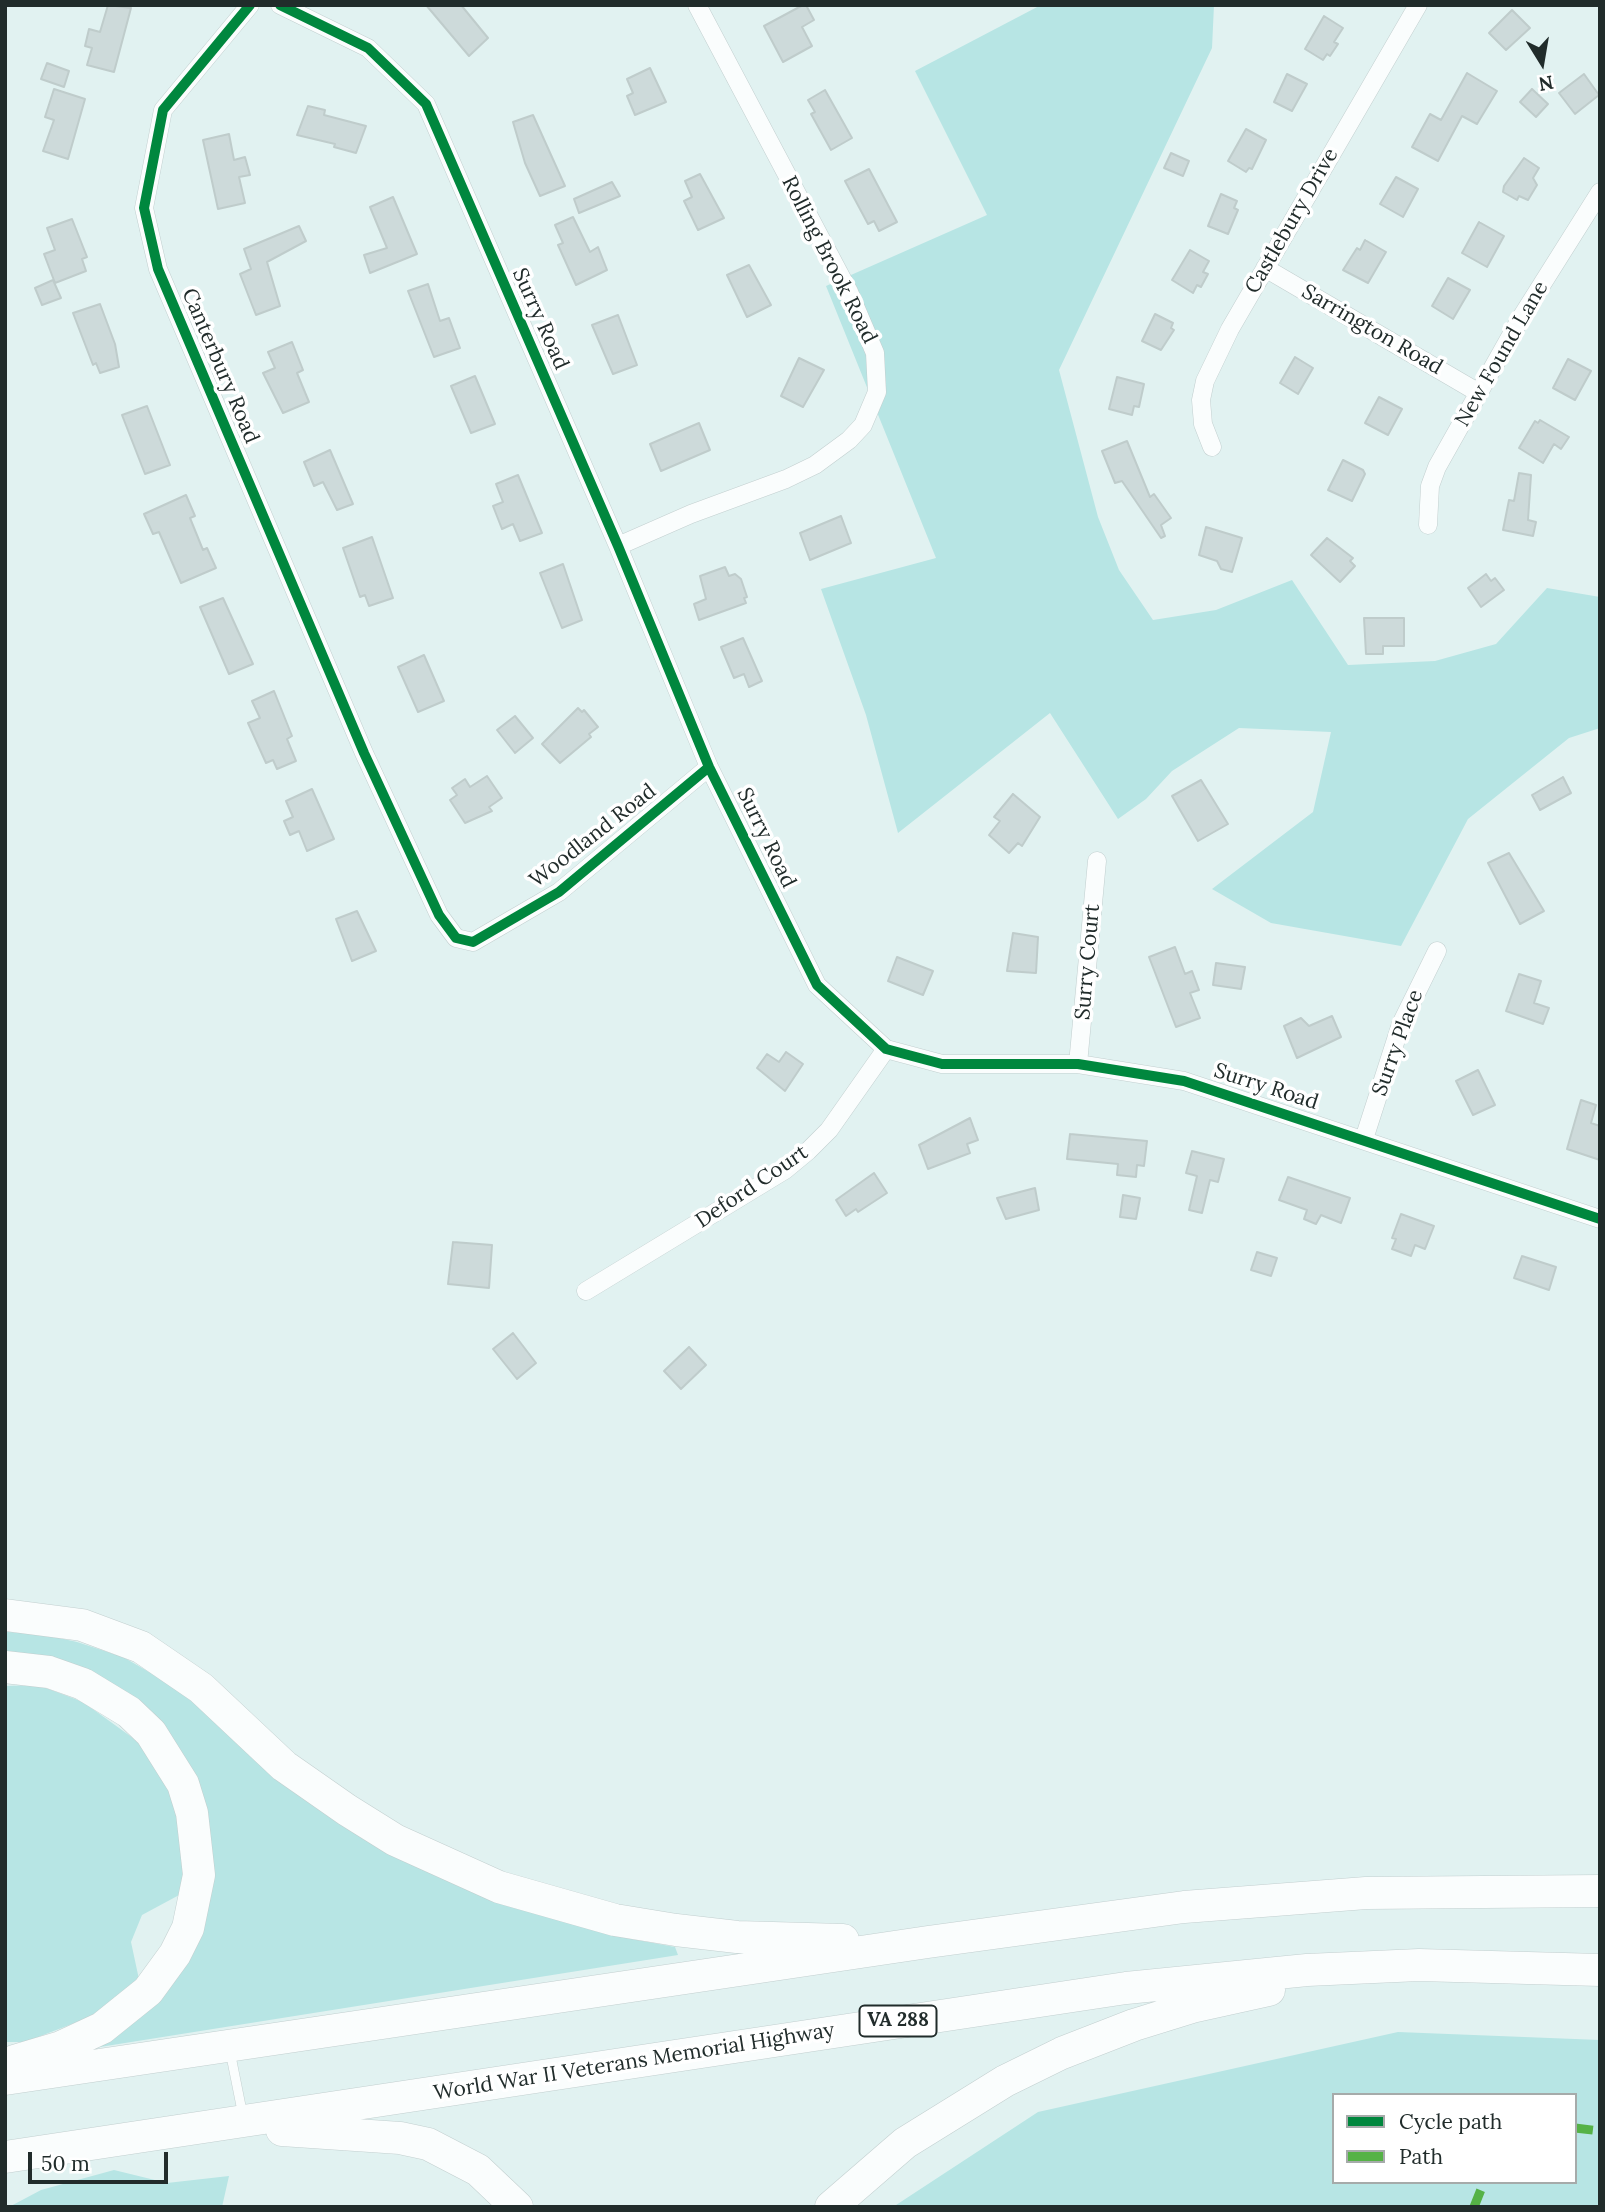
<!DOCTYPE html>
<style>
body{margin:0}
#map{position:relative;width:1605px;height:2212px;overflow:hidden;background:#e1f2f1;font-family:Lora,serif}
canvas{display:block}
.frame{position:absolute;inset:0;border:7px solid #212c2b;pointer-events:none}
.legend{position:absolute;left:1332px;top:2093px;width:245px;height:91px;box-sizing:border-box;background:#fff;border:2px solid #a6abaa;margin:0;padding:9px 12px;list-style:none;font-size:21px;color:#212c2b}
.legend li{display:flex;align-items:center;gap:14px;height:35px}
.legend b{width:35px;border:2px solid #a6abaa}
.north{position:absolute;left:1507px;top:28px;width:70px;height:70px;-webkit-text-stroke:5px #fff;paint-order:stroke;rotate:169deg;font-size:19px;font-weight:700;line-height:28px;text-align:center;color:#212c2b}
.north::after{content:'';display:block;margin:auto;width:24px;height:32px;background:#212c2b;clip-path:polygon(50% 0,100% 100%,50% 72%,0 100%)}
.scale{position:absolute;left:28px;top:2152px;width:140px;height:32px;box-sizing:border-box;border:4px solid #212c2b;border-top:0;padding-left:9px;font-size:21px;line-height:24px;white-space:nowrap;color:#212c2b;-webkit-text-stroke:5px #fff;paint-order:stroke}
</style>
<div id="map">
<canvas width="1605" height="2212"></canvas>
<div class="frame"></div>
<ul class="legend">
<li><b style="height:9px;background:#00873e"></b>Cycle path</li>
<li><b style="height:9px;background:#55b246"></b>Path</li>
</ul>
<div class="north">N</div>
<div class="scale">50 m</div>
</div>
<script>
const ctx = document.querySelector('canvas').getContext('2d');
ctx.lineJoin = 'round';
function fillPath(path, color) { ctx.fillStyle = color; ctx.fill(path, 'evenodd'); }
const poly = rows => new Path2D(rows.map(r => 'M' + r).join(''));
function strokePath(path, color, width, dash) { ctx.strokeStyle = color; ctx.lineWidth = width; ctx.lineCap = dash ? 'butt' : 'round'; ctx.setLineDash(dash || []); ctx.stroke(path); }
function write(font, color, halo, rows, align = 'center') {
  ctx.font = font + ' Lora,serif'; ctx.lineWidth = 7; ctx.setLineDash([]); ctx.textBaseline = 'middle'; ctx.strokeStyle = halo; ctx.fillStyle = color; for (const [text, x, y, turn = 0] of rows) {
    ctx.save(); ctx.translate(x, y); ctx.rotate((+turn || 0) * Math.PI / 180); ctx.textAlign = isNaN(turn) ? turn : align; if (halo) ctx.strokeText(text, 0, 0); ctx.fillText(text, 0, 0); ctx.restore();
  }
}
const green = poly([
 [1041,5,1214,5,1212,48,1059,370,1098,517,1119,570,1153,620,1216,610,1292,580,1348,665,1435,661,1496,644,1547,588,1600,597,1600,728,1569,738,1468,819,1401,946,1271,923,1212,889,1313,812,1331,732,1239,728,1172,771,1146,799,1118,819,1050,713,898,833,866,715,821,589,936,558,826,286,987,215,915,71],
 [5,1632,37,1633,77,1642,123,1657,182,1691,259,1764,632,1939,675,1947,678,1955,81,2050,199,1916,168,1731,5,1654],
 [38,1685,83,1702,144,1746,169,1788,182,1822,187,1863,181,1894,142,1915,131,1942,140,1984,111,2009,25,2042,5,2042,5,1686],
 [1398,2032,1600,2040,1600,2207,893,2207,1038,2112],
 [1334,2095,1575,2095,1575,2182,1334,2182],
 [114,2170,167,2183,229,2176,222,2207,9,2207,41,2190]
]);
const building = poly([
 [108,5,131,8,114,72,87,65,92,48,85,46,89,29,100,32,108,5],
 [426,5,461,5,488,38,469,56,426,5],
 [803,5,806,5,814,20,802,27,812,46,783,62,764,26,803,5],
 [1512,10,1530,28,1506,50,1489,33,1512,10],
 [1324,16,1343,28,1334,42,1338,44,1330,56,1327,54,1323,60,1305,49,1324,16],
 [47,63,69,71,64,87,41,79,47,63],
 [650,68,666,102,635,115,627,96,633,93,627,79,650,68],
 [1467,73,1497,91,1477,124,1462,116,1438,161,1412,147,1430,114,1441,120,1467,73],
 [1287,74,1307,84,1292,111,1274,102,1287,74],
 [1584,74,1599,95,1575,114,1559,93,1584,74],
 [54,89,85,99,68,159,43,151,54,120,45,117,54,89],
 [1532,89,1548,104,1536,117,1520,102,1532,89],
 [825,90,852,138,831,150,811,114,815,112,808,100,825,90],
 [308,106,325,110,324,115,366,126,356,153,334,147,335,144,297,135,308,106],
 [533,115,565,186,540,196,525,163,513,122,533,115],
 [1246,129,1266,140,1252,169,1249,168,1246,172,1228,161,1246,129],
 [229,134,234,160,245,157,250,175,239,177,245,203,218,209,203,140,229,134],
 [1171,153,1189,161,1183,176,1164,168,1171,153],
 [1524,158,1539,168,1533,178,1537,185,1528,200,1519,196,1517,200,1503,192,1504,186,1524,158],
 [869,169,897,222,879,231,874,221,868,224,845,181,869,169],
 [700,174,724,218,698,230,684,201,692,197,685,181,700,174],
 [1396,177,1418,189,1403,217,1380,204,1396,177],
 [612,182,620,196,579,213,574,199,612,182],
 [1221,194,1237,201,1234,208,1238,210,1228,234,1208,226,1221,194],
 [393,197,417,254,370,273,364,255,387,248,370,207,393,197],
 [573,217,590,252,598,247,607,270,576,285,558,245,563,243,555,225,573,217],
 [72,219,87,257,82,259,86,271,55,283,44,254,55,250,47,228,72,219],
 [1479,222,1504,236,1487,267,1462,253,1479,222],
 [299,226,306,241,267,262,280,306,256,315,240,274,251,269,244,249,299,226],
 [1365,240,1386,252,1368,283,1343,270,1357,248,1360,250,1365,240],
 [1190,250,1209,261,1203,272,1208,274,1201,287,1197,285,1193,293,1172,280,1190,250],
 [749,265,771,305,747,317,727,275,749,265],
 [1448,278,1470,290,1453,319,1432,306,1448,278],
 [53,280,61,298,42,305,35,288,53,280],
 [428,284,440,321,449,318,460,348,434,357,408,291,428,284],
 [100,304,115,344,119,367,100,373,96,363,93,365,73,313,100,304],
 [1155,314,1173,323,1171,328,1174,330,1161,350,1142,341,1155,314],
 [618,315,637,365,613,374,592,325,618,315],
 [292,342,303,370,297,373,309,402,283,413,263,373,275,368,268,352,292,342],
 [1295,357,1313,368,1298,394,1280,383,1295,357],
 [799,358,824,370,803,407,781,396,799,358],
 [1568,359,1591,371,1575,400,1553,388,1568,359],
 [475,376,495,424,471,433,451,386,475,376],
 [1117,377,1144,384,1139,407,1134,406,1132,415,1109,409,1117,377],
 [1379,397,1402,409,1388,435,1365,423,1379,397],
 [147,406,170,465,145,474,122,415,147,406],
 [1540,420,1569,437,1561,449,1554,444,1543,463,1519,448,1535,421,1538,423,1540,420],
 [699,423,710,450,661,471,650,444,699,423],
 [1127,441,1150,497,1154,494,1171,518,1161,525,1165,536,1161,538,1122,481,1115,483,1102,451,1127,441],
 [330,450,353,504,337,510,323,482,314,486,304,462,330,450],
 [1343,460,1363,470,1365,474,1352,501,1328,490,1343,460],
 [1519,473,1531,475,1528,520,1536,522,1533,536,1503,530,1509,500,1514,501,1519,473],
 [518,475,542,533,520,541,513,524,502,529,493,506,503,502,496,484,518,475],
 [186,495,195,516,190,518,203,550,207,548,216,568,181,583,159,532,153,534,144,514,186,495],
 [841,516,851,543,810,560,800,533,841,516],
 [1206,527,1242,538,1232,572,1221,569,1217,561,1199,555,1206,527],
 [372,537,393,598,369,606,365,595,360,597,343,548,372,537],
 [1327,538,1353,558,1350,561,1355,566,1340,582,1311,555,1327,538],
 [563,564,582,620,562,628,540,573,563,564],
 [725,567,729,576,735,574,741,579,747,597,744,598,746,603,699,620,694,604,706,599,700,576,725,567],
 [1486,574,1491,581,1495,578,1504,590,1481,607,1468,588,1486,574],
 [223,598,253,664,229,674,200,607,223,598],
 [1364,618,1404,618,1404,646,1383,646,1383,654,1366,654,1364,618],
 [743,638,762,681,749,687,744,674,734,678,721,647,743,638],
 [424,655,444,701,418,712,398,667,424,655],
 [274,691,292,736,287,739,296,761,277,769,273,760,266,763,248,723,260,718,252,701,274,691],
 [578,708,582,712,584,710,598,727,589,734,591,737,560,763,542,744,578,708],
 [515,716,533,738,515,753,497,730,515,716],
 [487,776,502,798,489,807,492,811,465,823,450,800,457,795,452,788,465,779,470,787,487,776],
 [1563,777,1571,793,1540,810,1532,795,1563,777],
 [1201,780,1228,824,1198,841,1172,796,1201,780],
 [312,789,334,839,307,851,299,831,290,835,284,821,293,817,286,801,312,789],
 [1013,794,1040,817,1022,846,1018,843,1009,853,989,835,1000,821,994,817,1013,794],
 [1509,853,1544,911,1520,924,1488,863,1509,853],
 [357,911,376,951,352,961,336,919,357,911],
 [1013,933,1038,937,1036,973,1007,971,1013,933],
 [1175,947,1185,974,1192,971,1199,990,1190,993,1200,1018,1176,1027,1149,957,1175,947],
 [897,957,933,971,923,995,888,981,897,957],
 [1216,963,1245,967,1241,989,1213,985,1216,963],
 [1519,974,1541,981,1534,1003,1549,1008,1543,1024,1506,1011,1519,974],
 [1332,1016,1341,1037,1297,1058,1284,1026,1301,1018,1309,1026,1332,1016],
 [786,1052,803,1064,785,1091,757,1068,767,1054,779,1062,786,1052],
 [1478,1070,1495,1105,1473,1115,1456,1081,1478,1070],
 [1581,1100,1596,1105,1591,1123,1600,1126,1600,1160,1567,1149,1581,1100],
 [970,1118,978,1140,967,1144,970,1153,928,1169,919,1145,970,1118],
 [1070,1134,1147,1141,1144,1166,1137,1165,1136,1177,1117,1175,1118,1164,1067,1159,1070,1134],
 [1192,1151,1224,1159,1218,1182,1210,1180,1202,1213,1189,1210,1197,1176,1186,1173,1192,1151],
 [874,1173,887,1193,858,1212,856,1209,846,1216,836,1200,874,1173],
 [1288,1177,1350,1198,1341,1223,1321,1215,1316,1224,1304,1219,1307,1210,1279,1200,1288,1177],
 [1035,1188,1039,1210,1006,1219,997,1198,1035,1188],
 [1123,1195,1140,1198,1136,1219,1120,1217,1123,1195],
 [1401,1214,1434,1226,1425,1249,1415,1245,1411,1256,1392,1249,1396,1239,1392,1238,1401,1214],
 [453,1242,492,1245,489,1288,448,1284,453,1242],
 [1257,1252,1277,1258,1271,1276,1251,1270,1257,1252],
 [1522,1256,1556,1267,1549,1290,1514,1278,1522,1256],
 [513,1333,536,1363,517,1379,493,1349,513,1333],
 [689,1347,706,1365,681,1389,664,1371,689,1347]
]);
const lane = poly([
 [230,2051,243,2116]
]);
const street = poly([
 [250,5,163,110,144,208,158,269,364,753,439,915,456,938,473,942,559,892,709,767],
 [280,5,368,48,426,104,618,546,709,767,817,985,886,1049,942,1064,1078,1064,1184,1081,1600,1219],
 [1265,268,1479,393],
 [1212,447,1203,424,1201,400,1205,381,1230,329,1418,5],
 [1428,525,1430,486,1437,467,1522,316,1600,192],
 [618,546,691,514,786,479,815,465,849,440,863,425,877,392,875,353,849,292,697,5],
 [1078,1064,1097,861],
 [1364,1139,1401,1024,1437,951],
 [586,1291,785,1170,808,1151,829,1130,886,1049]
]);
const highway = poly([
 [5,1615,82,1625,141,1647,201,1688,284,1766,347,1810,395,1840,499,1887,615,1920,676,1930,737,1937,843,1940],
 [5,1667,49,1672,83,1684,129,1712,151,1733,183,1784,192,1813,199,1875,188,1928,175,1954,148,1991,102,2028,61,2047,14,2061],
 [5,2079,928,1942,1184,1907,1366,1893,1600,1891],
 [282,2130,400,2138,428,2144,478,2170,517,2207],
 [5,2157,1126,1988,1307,1970,1419,1965,1600,1970],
 [831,2207,905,2143,1005,2081,1062,2053,1134,2025,1192,2007,1269,1990]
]);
const quiet = poly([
 [1575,2128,1600,2131],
 [1474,2207,1484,2182]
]);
const cycleway = poly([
 [250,5,163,110,144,208,158,269,364,753,439,915,456,938,473,942,559,892,709,767],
 [280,5,368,48,426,104,618,546,709,767,817,985,886,1049,942,1064,1078,1064,1184,1081,1600,1219]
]);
const shields = [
 [898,2021,77]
];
const shieldNames = [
 ["VA 288",898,2021]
];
const streetNames = [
 ["Castlebury Drive",1292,221,-60],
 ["Rolling Brook Road",829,260,63],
 ["Surry Road",540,319,66],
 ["Sarrington Road",1372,330,30],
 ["New Found Lane",1502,354,-60],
 ["Canterbury Road",220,366,67],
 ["Woodland Road",593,836,-38],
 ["Surry Road",766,838,64],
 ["Surry Court",1088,962,-85],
 ["Surry Place",1398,1043,-70],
 ["Surry Road",1266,1087,18],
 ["Deford Court",752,1187,-34],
 ["World War II Veterans Memorial Highway",634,2062,-9]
];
fillPath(green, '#b7e5e4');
fillPath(building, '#cddada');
strokePath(building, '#bfcccb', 2);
strokePath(lane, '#c2cfcf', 10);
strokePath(street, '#c2cfcf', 19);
strokePath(highway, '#c2cfcf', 33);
strokePath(lane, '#fafdfd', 9);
strokePath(street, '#fafdfd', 18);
strokePath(highway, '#fafdfd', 32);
strokePath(quiet, '#55b246', 9, [18, 9]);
strokePath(cycleway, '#00873e', 10);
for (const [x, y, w] of shields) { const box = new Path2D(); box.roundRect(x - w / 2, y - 15.5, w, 31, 5); ctx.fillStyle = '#fff'; ctx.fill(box); strokePath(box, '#212c2b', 2); }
write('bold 19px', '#212c2b', null, shieldNames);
write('21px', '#212c2b', '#fff', streetNames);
</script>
